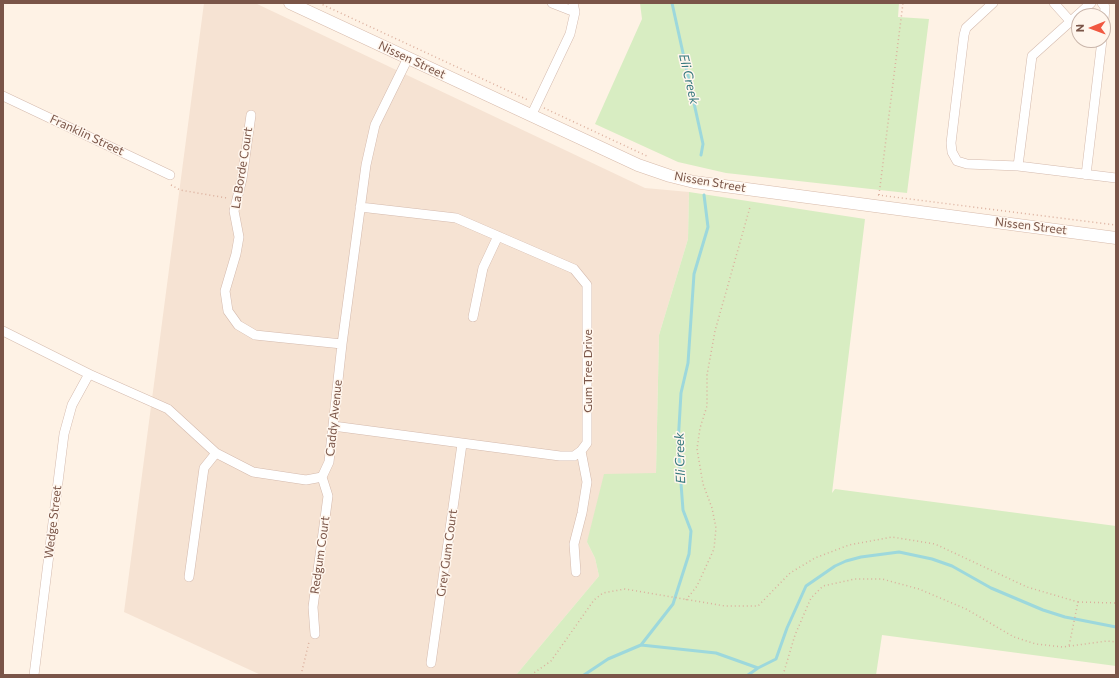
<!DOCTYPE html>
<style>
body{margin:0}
#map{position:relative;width:1119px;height:678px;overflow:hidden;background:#fef2e5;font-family:Commissioner,sans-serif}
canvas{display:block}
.frame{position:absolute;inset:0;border:4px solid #7a5548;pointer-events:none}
.north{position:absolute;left:1071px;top:8px;width:40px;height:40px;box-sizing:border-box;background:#fff6ed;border:1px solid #cab6ab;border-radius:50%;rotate:269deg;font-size:11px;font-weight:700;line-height:16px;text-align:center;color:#7a5548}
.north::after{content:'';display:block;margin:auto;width:14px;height:18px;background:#f15841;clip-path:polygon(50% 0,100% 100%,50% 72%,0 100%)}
</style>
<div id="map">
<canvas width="1119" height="678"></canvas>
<div class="frame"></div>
<div class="north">N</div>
</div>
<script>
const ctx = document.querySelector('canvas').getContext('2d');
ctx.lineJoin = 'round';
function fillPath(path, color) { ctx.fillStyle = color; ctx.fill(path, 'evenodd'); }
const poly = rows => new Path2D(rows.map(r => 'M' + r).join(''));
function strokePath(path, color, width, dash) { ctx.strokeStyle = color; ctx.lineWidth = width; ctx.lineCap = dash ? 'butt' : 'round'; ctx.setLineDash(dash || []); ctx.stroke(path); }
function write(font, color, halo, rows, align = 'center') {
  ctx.font = font + ' Commissioner,sans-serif'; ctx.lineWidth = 3; ctx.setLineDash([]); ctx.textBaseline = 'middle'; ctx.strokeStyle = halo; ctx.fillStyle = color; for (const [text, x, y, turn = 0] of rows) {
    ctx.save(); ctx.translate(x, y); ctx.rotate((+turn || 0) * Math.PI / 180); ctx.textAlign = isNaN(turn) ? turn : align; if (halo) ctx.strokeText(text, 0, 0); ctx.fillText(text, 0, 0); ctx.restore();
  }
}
const residential = poly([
 [204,3,255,3,645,188,689,192,688,239,659,335,656,473,587,542,595,558,599,576,516,675,261,675,124,612]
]);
const green = poly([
 [640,3,899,3,898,17,929,19,907,193,726,173,678,162,595,124,642,19],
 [689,192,865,219,832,493,835,489,1116,526,1116,666,882,635,876,675,516,675,599,576,595,558,587,542,604,474,656,473,659,335,688,239]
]);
const stream = poly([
 [672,3,703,144,701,155],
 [641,645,716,653,758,668,776,659,787,628,806,586,835,566,846,561,861,557,899,552,932,559,952,566,991,588,1043,610,1065,617,1116,627],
 [584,675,608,659,641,645,673,604,689,554,691,531,683,510,678,444,681,393,688,363,694,274,708,227,704,195],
 [748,675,758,668]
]);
const path = poly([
 [319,3,528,100],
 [544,108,649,157],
 [171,185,180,190,227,198],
 [878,195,1116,225],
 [879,195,903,3],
 [686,600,697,586,714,549,716,528,712,508,703,484,697,449,700,428,707,406,707,375,715,331,750,207],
 [1078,602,1116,603],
 [301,675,309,642],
 [531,675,551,661,594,600,603,593,625,589,725,606,758,606,790,573,815,558,849,545,892,537,935,544,1027,587,1078,602,1069,646],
 [783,675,795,635,811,598,823,586,855,579,882,579,919,589,966,609,1014,637,1036,644,1063,647,1107,641,1116,642]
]);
const street = poly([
 [552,3,575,12],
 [993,3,966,28,964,35,951,143,952,152,957,161,967,164,1018,166,1116,178],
 [1054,3,1071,22],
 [1102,3,1105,7,1103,32],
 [3,96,170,175],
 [251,115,242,179,234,211,239,237,236,254,225,291,228,311,238,325,255,335,342,344],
 [531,116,570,34,575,12,573,3],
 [1018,166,1032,56,1091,3],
 [1086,175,1102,40],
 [473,317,483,268,498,236],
 [3,331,89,374,168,409,216,453,253,472,306,480,322,477,329,462,342,344,366,165,375,125,408,58],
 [333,426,560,456,574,456,581,451,587,443,587,285,574,269,456,218,360,207],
 [576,572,574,544,582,513,587,482,581,451],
 [189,577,204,468,216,453],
 [315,634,313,607,328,496,322,477],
 [431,663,462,444],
 [34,675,64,434,72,405,89,374]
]);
const secondary = poly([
 [290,3,638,165,670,176,694,182,1116,238]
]);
const streetNames = [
 ["Nissen Street",412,60,25],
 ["Franklin Street",87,135,25],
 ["La Borde Court",242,168,-81],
 ["Nissen Street",710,182,10],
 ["Nissen Street",1031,226,7],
 ["Gum Tree Drive",588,371,-90],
 ["Caddy Avenue",334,418,-84],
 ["Wedge Street",53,522,-83],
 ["Grey Gum Court",447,553,-82],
 ["Redgum Court",320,555,-82]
];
const waterNames = [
 ["Eli Creek",689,79,77],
 ["Eli Creek",680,458,-92]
];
fillPath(residential, '#f6e3d3');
fillPath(green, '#d8edc2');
strokePath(stream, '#9dd8dc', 3);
strokePath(street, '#d4baad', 10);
strokePath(secondary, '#d7baaa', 13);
strokePath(path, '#dbaf9d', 1.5, [1, 3]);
strokePath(street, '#fff', 9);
strokePath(secondary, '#fff', 12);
write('12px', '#7a5548', '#fff6ed', streetNames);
write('italic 13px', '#3a7b80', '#fff6ed', waterNames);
</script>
